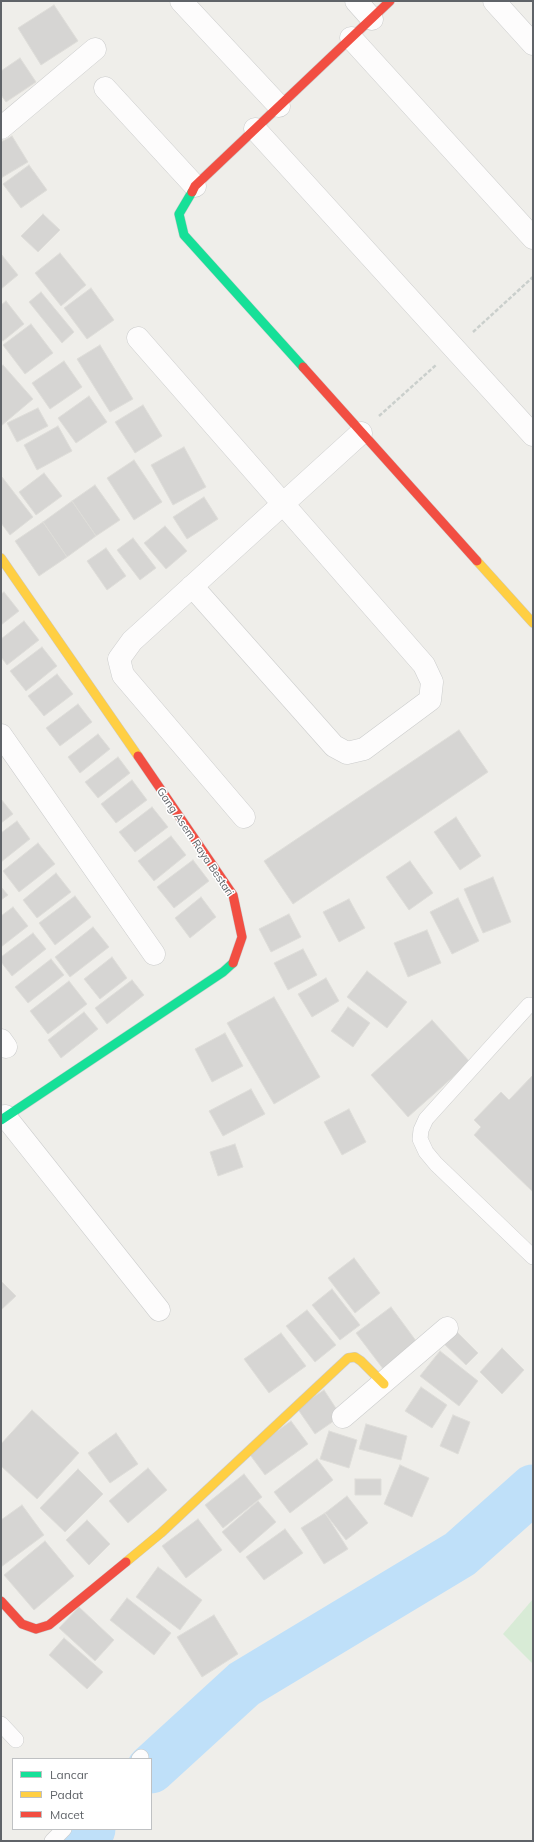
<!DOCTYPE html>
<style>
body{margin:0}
#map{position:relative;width:534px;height:1842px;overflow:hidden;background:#efeeea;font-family:Mulish,sans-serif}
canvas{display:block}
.frame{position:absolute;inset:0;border:2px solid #5f6368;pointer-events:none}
.legend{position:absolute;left:12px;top:1758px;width:140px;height:72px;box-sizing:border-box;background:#fff;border:1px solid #bfc1c3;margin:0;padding:5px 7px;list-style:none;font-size:12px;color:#5f6368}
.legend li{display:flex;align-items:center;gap:8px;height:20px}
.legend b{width:20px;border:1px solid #bfc1c3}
</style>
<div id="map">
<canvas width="534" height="1842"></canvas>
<div class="frame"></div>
<ul class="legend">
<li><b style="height:5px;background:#16e098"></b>Lancar</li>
<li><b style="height:5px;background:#ffcf43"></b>Padat</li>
<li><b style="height:5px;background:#f24e42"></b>Macet</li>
</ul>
</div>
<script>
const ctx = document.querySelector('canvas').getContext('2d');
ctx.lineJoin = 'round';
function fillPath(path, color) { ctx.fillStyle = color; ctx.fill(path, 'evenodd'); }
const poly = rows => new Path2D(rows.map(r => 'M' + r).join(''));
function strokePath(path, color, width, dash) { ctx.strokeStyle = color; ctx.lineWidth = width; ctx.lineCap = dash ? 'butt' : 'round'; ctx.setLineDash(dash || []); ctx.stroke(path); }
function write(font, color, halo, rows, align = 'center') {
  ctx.font = font + ' Mulish,sans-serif'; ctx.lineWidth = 3; ctx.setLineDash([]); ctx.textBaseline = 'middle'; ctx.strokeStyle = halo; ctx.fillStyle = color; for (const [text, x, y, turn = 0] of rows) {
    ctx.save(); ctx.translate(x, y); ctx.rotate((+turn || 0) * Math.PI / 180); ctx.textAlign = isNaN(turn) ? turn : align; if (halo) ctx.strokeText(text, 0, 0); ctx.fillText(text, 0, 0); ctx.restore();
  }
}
const green = poly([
 [533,1599,533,1664,503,1634]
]);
const river = poly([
 [151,1769,244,1684,460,1554,533,1489],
 [79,1841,91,1829]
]);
const building = poly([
 [54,5,78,41,41,65,18,28,54,5],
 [20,58,36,82,6,102,1,95,1,71,20,58],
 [12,136,28,162,1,178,1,142,12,136],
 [29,165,47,190,21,208,3,184,29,165],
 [43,214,60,230,38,252,21,236,43,214],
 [60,253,86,285,61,306,35,273,60,253],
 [1,254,18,275,1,289,1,254],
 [91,288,114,320,87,339,64,308,91,288],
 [41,292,74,332,62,343,29,302,41,292],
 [6,301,24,324,3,341,1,340,1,305,6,301],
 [31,324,53,353,25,374,3,345,31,324],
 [100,345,133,399,110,412,77,359,100,345],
 [64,361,82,387,50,409,32,383,64,361],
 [3,365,33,399,1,426,1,367,3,365],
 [89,396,107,422,76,443,58,418,89,396],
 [143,405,162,436,135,453,115,422,143,405],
 [38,408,48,426,17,442,7,423,38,408],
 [58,426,72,451,37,470,24,445,58,426],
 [184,447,206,487,173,505,151,465,184,447],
 [134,460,162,502,134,520,107,478,134,460],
 [44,473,62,496,36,515,19,492,44,473],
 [1,477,2,477,33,517,10,535,1,523,1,477],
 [95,485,120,520,96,536,72,501,95,485],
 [204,497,218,519,187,539,173,517,204,497],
 [72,501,96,536,67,557,43,522,72,501],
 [43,522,67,557,39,576,15,541,43,522],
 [165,526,187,551,166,569,144,543,165,526],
 [133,538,156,568,140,580,117,550,133,538],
 [106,548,126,576,107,590,87,561,106,548],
 [4,592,19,611,1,625,1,594,4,592],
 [24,621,39,640,7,665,1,657,1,639,24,621],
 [42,647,57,666,26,691,10,671,42,647],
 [57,674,73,694,44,716,28,696,57,674],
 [78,704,92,722,60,746,46,728,78,704],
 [459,730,488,772,293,904,264,861,459,730],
 [98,734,110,749,80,773,68,757,98,734],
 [118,757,130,773,98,798,85,782,118,757],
 [132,780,147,800,116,823,101,804,132,780],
 [1,799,13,814,1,823,1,799],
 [152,807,168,827,135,852,119,832,152,807],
 [456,817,481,856,460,870,434,832,456,817],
 [17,821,30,839,1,862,1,833,17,821],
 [171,836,186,855,154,881,138,861,171,836],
 [38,843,55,864,19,892,3,871,38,843],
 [193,860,209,881,174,908,157,887,193,860],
 [410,861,433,893,409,910,386,877,410,861],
 [56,873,71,892,37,918,23,900,56,873],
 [493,877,511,922,483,933,464,889,493,877],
 [1,887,8,895,1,900,1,887],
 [75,896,91,917,55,945,39,923,75,896],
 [201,897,216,917,190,938,175,918,201,897],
 [458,898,479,941,452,954,430,912,458,898],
 [349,899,365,928,339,942,323,912,349,899],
 [13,907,28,926,1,947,1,916,13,907],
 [289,914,301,937,271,952,259,929,289,914],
 [93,927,109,947,70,977,55,957,93,927],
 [427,930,441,963,408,977,394,943,427,930],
 [33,933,46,949,12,976,1,962,1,957,33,933],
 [303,949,317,975,288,990,274,963,303,949],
 [112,957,127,978,100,999,84,979,112,957],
 [51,959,64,975,28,1003,15,987,51,959],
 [367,971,407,1002,387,1028,347,997,367,971],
 [326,978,339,1001,312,1017,298,994,326,978],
 [132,980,144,995,107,1024,95,1008,132,980],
 [69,981,87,1004,48,1034,30,1011,69,981],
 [274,997,320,1077,274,1104,227,1023,274,997],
 [348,1007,370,1023,353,1047,331,1031,348,1007],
 [84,1012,98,1029,61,1058,48,1040,84,1012],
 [432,1020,470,1062,408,1117,371,1075,432,1020],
 [225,1033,243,1066,212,1082,195,1049,225,1033],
 [533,1075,533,1192,474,1135,481,1127,474,1120,501,1092,509,1100,533,1075],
 [251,1089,265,1114,223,1136,209,1111,251,1089],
 [349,1109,366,1142,342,1155,324,1122,349,1109],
 [235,1144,243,1167,218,1176,210,1152,235,1144],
 [354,1258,380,1293,355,1313,328,1278,354,1258],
 [1,1281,16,1296,1,1310,1,1281],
 [332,1289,360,1325,340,1340,312,1305,332,1289],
 [391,1307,422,1349,387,1374,356,1333,391,1307],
 [307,1310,336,1345,315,1362,286,1326,307,1310],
 [452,1327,478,1353,466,1365,440,1340,452,1327],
 [281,1333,306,1366,269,1393,244,1359,281,1333],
 [502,1348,524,1370,502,1394,480,1372,502,1348],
 [440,1351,478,1381,459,1406,420,1376,440,1351],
 [421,1387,447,1405,432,1428,405,1411,421,1387],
 [324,1390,341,1416,315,1434,297,1408,324,1390],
 [32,1410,79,1453,37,1499,1,1466,1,1444,32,1410],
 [453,1415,470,1422,458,1454,440,1446,453,1415],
 [291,1421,308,1444,265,1475,248,1452,291,1421],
 [366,1424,407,1436,401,1460,359,1449,366,1424],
 [329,1431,357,1440,349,1468,320,1459,329,1431],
 [116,1433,138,1464,110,1483,88,1453,116,1433],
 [317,1459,333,1480,290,1513,274,1492,317,1459],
 [400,1465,429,1478,412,1517,384,1504,400,1465],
 [148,1468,167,1490,128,1523,109,1501,148,1468],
 [78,1469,103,1494,65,1532,40,1508,78,1469],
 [244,1474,262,1497,223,1528,205,1505,244,1474],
 [355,1479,381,1479,381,1495,355,1495,355,1479],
 [347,1496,368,1523,346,1540,325,1513,347,1496],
 [258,1501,276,1522,240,1553,222,1532,258,1501],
 [22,1505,44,1535,1,1567,1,1520,22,1505],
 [325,1513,348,1549,324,1564,301,1528,325,1513],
 [198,1519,222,1550,186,1578,162,1546,198,1519],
 [87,1520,110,1544,89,1565,66,1540,87,1520],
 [285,1529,303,1553,264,1580,246,1557,285,1529],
 [45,1541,74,1576,34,1610,4,1575,45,1541],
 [158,1567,202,1600,180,1630,136,1597,158,1567],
 [127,1598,171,1633,154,1655,110,1620,127,1598],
 [79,1607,114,1640,95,1661,59,1628,79,1607],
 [214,1615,238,1654,202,1677,177,1637,214,1615],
 [64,1638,103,1672,87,1689,49,1655,64,1638]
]);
const path = poly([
 [473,332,533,277],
 [379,416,436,365]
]);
const lane = poly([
 [529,1005,426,1119,421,1130,420,1139,426,1152,436,1164,533,1257],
 [1,1724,16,1740],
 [139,1759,141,1757],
 [52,1841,64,1829]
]);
const street = poly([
 [181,1,279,106],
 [356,1,372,19],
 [494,1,533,44],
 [351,38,533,238],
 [105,88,195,186],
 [1,128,95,49],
 [255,129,533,435],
 [138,338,424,665,432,682,430,700,364,749,347,753,334,746,192,586],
 [1,735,154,954],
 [244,817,123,675,119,659,132,641,361,433],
 [1,1040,6,1047],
 [5,1116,159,1310],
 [343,1417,447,1328]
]);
const fast = poly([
 [192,192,179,214,184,235,303,367],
 [1,1120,223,972,233,963]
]);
const slow = poly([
 [1,558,138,756],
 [477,561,533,623],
 [126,1562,161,1533,348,1358,355,1357,361,1361,384,1384]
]);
const jam = poly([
 [192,192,195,186,390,1],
 [303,367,477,561],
 [138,756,233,895,242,937,233,963],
 [1,1601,22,1624,36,1629,49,1625,126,1562]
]);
const streetNames = [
 ["Gang Asem Raya Bestari",195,842,56]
];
fillPath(green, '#d8ebd6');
strokePath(river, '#bfe0f9', 49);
fillPath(building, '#d6d5d3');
strokePath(building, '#deddd9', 1);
strokePath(lane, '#cbcccc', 16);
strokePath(street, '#cbcccc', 23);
strokePath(fast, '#cacacb', 10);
strokePath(slow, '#cacacb', 10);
strokePath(jam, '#cacacb', 10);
strokePath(path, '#cacfcc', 2.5, [4, 2]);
strokePath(lane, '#fdfcfc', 15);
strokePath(street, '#fdfcfc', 22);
strokePath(fast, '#16e098', 9);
strokePath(slow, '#ffcf43', 9);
strokePath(jam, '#f24e42', 9);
write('11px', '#5f6368', '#fff', streetNames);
</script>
